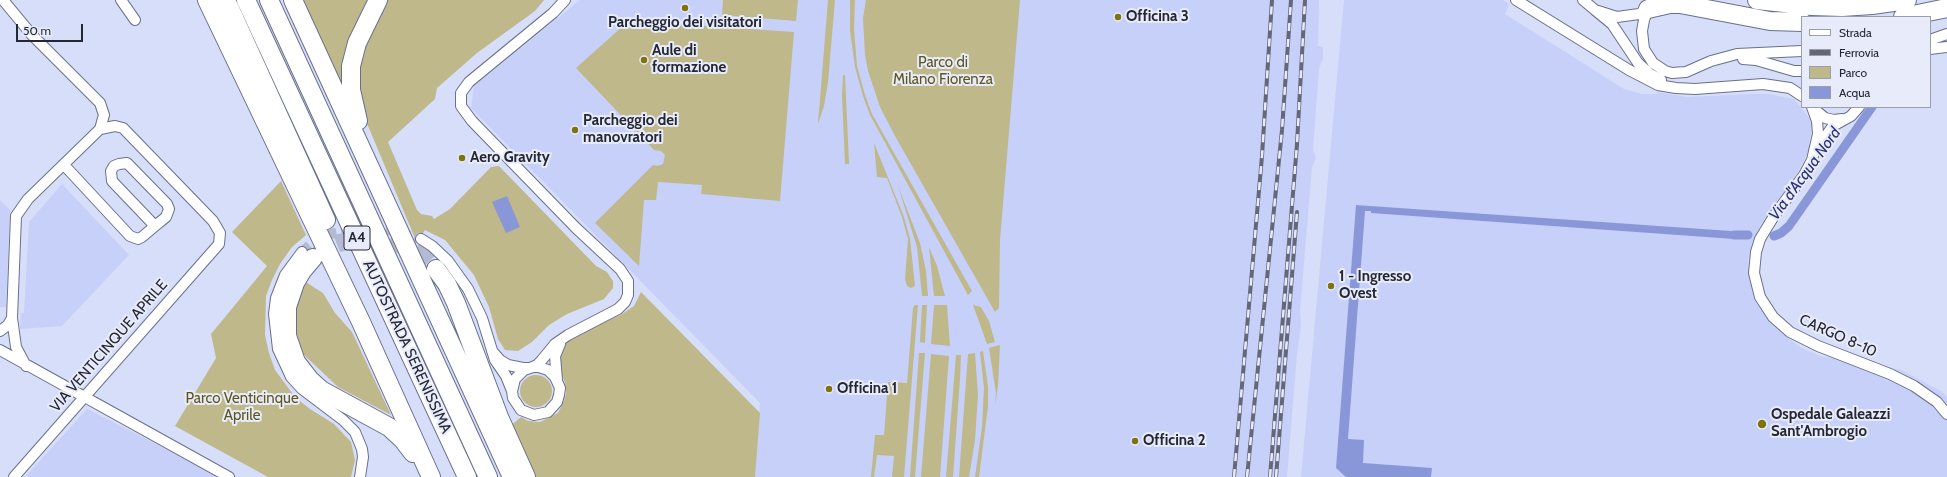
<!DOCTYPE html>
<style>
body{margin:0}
#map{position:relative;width:1947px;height:477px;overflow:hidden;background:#d7def9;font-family:Cabin,sans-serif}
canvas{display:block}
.legend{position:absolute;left:1801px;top:16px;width:130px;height:92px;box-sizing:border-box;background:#e8ecfa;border:1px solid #9a9eab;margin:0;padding:5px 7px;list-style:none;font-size:12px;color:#252834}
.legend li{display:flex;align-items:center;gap:8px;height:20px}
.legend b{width:20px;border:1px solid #9a9eab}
.scale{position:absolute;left:16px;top:24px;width:67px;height:18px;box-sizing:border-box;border:2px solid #252834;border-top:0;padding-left:5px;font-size:12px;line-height:14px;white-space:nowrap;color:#252834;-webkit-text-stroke:3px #e8ecfa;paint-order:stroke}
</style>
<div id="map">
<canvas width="1947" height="477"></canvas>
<ul class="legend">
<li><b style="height:5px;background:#fff"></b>Strada</li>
<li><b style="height:5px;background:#636778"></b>Ferrovia</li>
<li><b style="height:11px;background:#bfb88b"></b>Parco</li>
<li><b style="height:11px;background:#8997d9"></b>Acqua</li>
</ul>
<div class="scale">50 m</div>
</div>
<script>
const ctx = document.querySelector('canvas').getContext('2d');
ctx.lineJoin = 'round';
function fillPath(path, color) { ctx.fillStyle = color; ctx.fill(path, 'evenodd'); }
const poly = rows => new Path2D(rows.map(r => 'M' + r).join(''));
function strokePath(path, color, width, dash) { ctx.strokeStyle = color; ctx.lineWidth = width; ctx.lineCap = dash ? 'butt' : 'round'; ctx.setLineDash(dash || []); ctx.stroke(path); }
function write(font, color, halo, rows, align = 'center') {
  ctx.font = font + ' Cabin,sans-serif'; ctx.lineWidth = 4; ctx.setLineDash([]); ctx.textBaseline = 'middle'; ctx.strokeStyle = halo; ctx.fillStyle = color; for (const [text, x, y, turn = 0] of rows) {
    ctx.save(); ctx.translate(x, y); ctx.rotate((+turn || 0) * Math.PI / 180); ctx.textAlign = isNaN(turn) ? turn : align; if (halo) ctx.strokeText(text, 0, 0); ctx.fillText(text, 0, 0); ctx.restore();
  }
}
const built = poly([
 [580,0,1319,0,1318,46,1323,47,1323,59,1319,68,1313,150,1316,158,1312,167,1300,311,1301,326,1297,354,1287,477,755,477,760,403,471,108,474,86],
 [1344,0,1503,0,1509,4,1505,14,1624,89,1642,94,1656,94,1657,92,1687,97,1749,94,1769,94,1794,99,1810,119,1812,127,1809,144,1812,145,1797,173,1761,224,1752,244,1748,260,1748,271,1754,300,1773,326,1800,347,1820,356,1901,370,1941,391,1947,397,1947,477,1301,477],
 [62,184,129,255,62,326,20,329,21,313,24,313,29,222],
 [0,200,10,210,6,307,0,307],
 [87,409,168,450,220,477,25,477]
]);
const green = poly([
 [301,0,373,0,343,89],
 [385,0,544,0,535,11,477,53,437,88,435,99,388,142,417,210,421,214,432,216,434,219,450,209,491,167,499,166,596,266,607,272,613,281,613,288,604,299,567,314,549,325,532,342,518,351,505,350,498,339,489,307,474,275,445,240,425,230,417,243,366,121,359,100,358,57],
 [723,0,798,0,796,21,722,15],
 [828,0,835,0,828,82,824,106,818,124],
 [850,0,855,0,854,29,857,66,865,95,872,114,972,291,968,295,870,115,863,96,855,67,850,31],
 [866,0,1020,0,1000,240,999,308,995,312,895,136,880,107,868,71,865,55,863,18],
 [618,20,794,32,780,201,701,194,702,185,658,182,656,200,644,200,639,266,595,223,653,165,657,166,663,164,665,155,661,151,654,150,576,68,623,26],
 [843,75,845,75,849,164,845,164,842,95],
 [874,143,904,217,910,239,915,286,911,288,907,286,905,279,908,239,902,217,887,178,877,177],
 [281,181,306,235,292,247,280,264,272,280,266,296,265,335,269,353,275,370,295,397,310,409,334,424,351,442,355,460,351,477,268,477,175,426,216,358,211,334,267,266,232,232],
 [898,186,920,243,926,271,928,296,922,296,917,247],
 [929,247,937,266,945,296,934,296],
 [304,281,323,293,335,313,352,332,391,415,338,387,303,354,292,319],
 [641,292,760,413,755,477,531,477,509,427,521,417,528,421,540,422,558,413,564,401,566,393,565,383,558,365,563,346,573,337,622,314,634,306],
 [915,305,918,305,904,477,892,477,894,456,877,455,874,477,871,477,875,435,884,435,888,382,907,383,913,308],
 [922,305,927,305,925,343,920,342],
 [934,305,947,305,950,346,931,344],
 [973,305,981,307,989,321,995,342,987,344],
 [1000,345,998,386,995,406,996,393,989,348],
 [983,351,988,387,988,406,979,477,975,477,982,427,984,388,980,352],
 [919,353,925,353,915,477,910,477],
 [975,353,978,395,975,440,969,477,959,477,968,354],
 [931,354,949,356,940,477,921,477],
 [956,355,961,355,960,379,953,477,946,477],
 '520 391a16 16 0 1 1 32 0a16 16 0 1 1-32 0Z'
]);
const water = poly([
 [507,196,520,227,506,233,492,202],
 [1356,205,1731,231,1731,235,1734,235,1734,239,1371,213,1371,211,1365,211,1348,439,1364,440,1363,463,1432,468,1431,477,1346,477,1336,468]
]);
const canal = poly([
 [1734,235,1748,235],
 [1774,236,1781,233,1789,226,1872,107]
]);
const minorTunnel = poly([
 [302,252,311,244,331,234,361,227,382,228,421,239]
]);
const motorwayTunnel = poly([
 [314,258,329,247,339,243,362,238,373,238,388,240,413,249,423,255,436,269]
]);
const minor = poly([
 [3,0,32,35,100,103,104,115,100,129],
 [121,0,135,20],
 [1516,0,1629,70,1658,85,1676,88,1695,89,1763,84,1790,88,1802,96],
 [1583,0,1595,10,1617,17,1639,14,1650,7],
 [1648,9,1644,20,1642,31,1644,49,1653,63,1665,71,1672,73,1686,72,1711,61,1737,54,1802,51],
 [1595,10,1612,24,1638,63,1650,74,1661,80],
 [1930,40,1947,34],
 [1930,49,1947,47],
 [1743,59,1756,60,1794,71,1802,71],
 [1812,107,1817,121,1818,134,1812,160,1804,175,1774,216,1760,239,1756,252,1754,273,1760,297,1773,317,1790,332,1818,346,1890,374,1914,386,1937,402,1947,414],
 [1814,109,1825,118,1834,120,1842,119],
 [1818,147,1833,126,1851,116,1859,107],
 [64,165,130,236,138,239,142,237,155,226,166,217,169,209,167,204,127,163,119,164,114,166,111,171,112,181,155,226],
 [421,239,432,246,448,261,468,289,482,318,495,360,506,376,512,391],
 [302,252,285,275,276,298,274,314,278,349,291,377,302,389,343,420,355,432,362,449,363,457,360,477],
 [0,331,8,325,12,318],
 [0,350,229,477],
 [492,351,500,360,508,365,523,368,530,368,534,367,539,367,548,370,555,377,560,388,559,395,557,402,548,412,534,415,521,410,513,398,512,391,515,379,524,370,530,368,537,365,541,361,555,344,568,335,618,309,625,302,628,295,628,281,620,269,576,228,472,121,461,106,461,93,469,82,553,13,565,0],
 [557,380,555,356,560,344],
 [14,477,219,244,220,233,213,221,123,128,115,126,100,129,28,199,16,216,12,318,16,347,26,366]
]);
const motorway = poly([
 [207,0,361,322,431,477],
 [226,0,326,220],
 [246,0,467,477],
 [269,0,488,477],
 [293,0,512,477],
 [1757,0,1812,6,1842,7,1872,5,1907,0],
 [1648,9,1670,4,1680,4,1770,21,1802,22],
 [1903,17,1947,8],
 [358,121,351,90,351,66,357,43,378,0],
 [313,258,302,271,295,283,287,307,287,336,296,362,310,380,321,390,389,427,403,440,413,453],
 [436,269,447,284,456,303,499,417,526,477]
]);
const rail = poly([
 [1234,477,1262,156,1272,0],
 [1247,477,1282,130,1291,0],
 [1270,477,1297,144,1305,0],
 [1276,477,1297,212]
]);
const markers = [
 [685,8,4,"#807111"],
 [1118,17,4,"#807111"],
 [644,60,4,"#807111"],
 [575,130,4,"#807111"],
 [462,158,4,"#807111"],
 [1331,286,4,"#807111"],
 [829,389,4,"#807111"],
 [1762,424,5,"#807111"],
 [1135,441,4,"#807111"]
];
const shields = [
 [357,238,26]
];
const shieldNames = [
 ["A4",357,238]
];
const poiNames = [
 ["Officina 3",1126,17],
 ["Parcheggio dei visitatori",685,23,"center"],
 ["Aule di",652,51],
 ["formazione",652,68],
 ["Parcheggio dei",583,121],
 ["manovratori",583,138],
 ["Aero Gravity",470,158],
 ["1 - Ingresso",1339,277],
 ["Ovest",1339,294],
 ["Officina 1",837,389],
 ["Ospedale Galeazzi",1771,415],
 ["Sant'Ambrogio",1771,432],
 ["Officina 2",1143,441]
];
const parkNames = [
 ["Parco di",943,63],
 ["Milano Fiorenza",943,80],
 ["Parco Venticinque",242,399],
 ["Aprile",242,416]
];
const streetNames = [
 ["CARGO 8-10",1838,336,24],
 ["VIA VENTICINQUE APRILE",109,346,-49],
 ["AUTOSTRADA SERENISSIMA",407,347,65]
];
const waterNames = [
 ["Via d'Acqua Nord",1805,174,-54]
];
fillPath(built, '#c7d0f9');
fillPath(green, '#bfb88b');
fillPath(water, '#8997d9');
strokePath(canal, '#8997d9', 9);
strokePath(minorTunnel, '#b3bad2', 10, [10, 5]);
strokePath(motorwayTunnel, '#b3bad2', 18, [18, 9]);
strokePath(minor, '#69708d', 12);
strokePath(motorway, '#69708d', 20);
strokePath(minor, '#fff', 10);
strokePath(motorway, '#fff', 18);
strokePath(rail, '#636778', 4);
strokePath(rail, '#e8ecfa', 2.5, [8]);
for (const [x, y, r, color] of markers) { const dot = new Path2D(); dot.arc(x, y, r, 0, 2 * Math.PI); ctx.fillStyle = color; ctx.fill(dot); strokePath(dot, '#e8ecfa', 1.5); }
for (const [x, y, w] of shields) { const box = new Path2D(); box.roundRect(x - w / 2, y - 12, w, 24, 3); ctx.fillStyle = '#e8ecfa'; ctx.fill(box); strokePath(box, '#252834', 1); }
write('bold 14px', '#252834', null, shieldNames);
write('bold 15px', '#252834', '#e8ecfa', poiNames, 'left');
write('15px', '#5f551c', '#e8ecfa', parkNames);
write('15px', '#252834', '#e8ecfa', streetNames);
write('italic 16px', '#2a2f7c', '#e8ecfa', waterNames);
</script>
